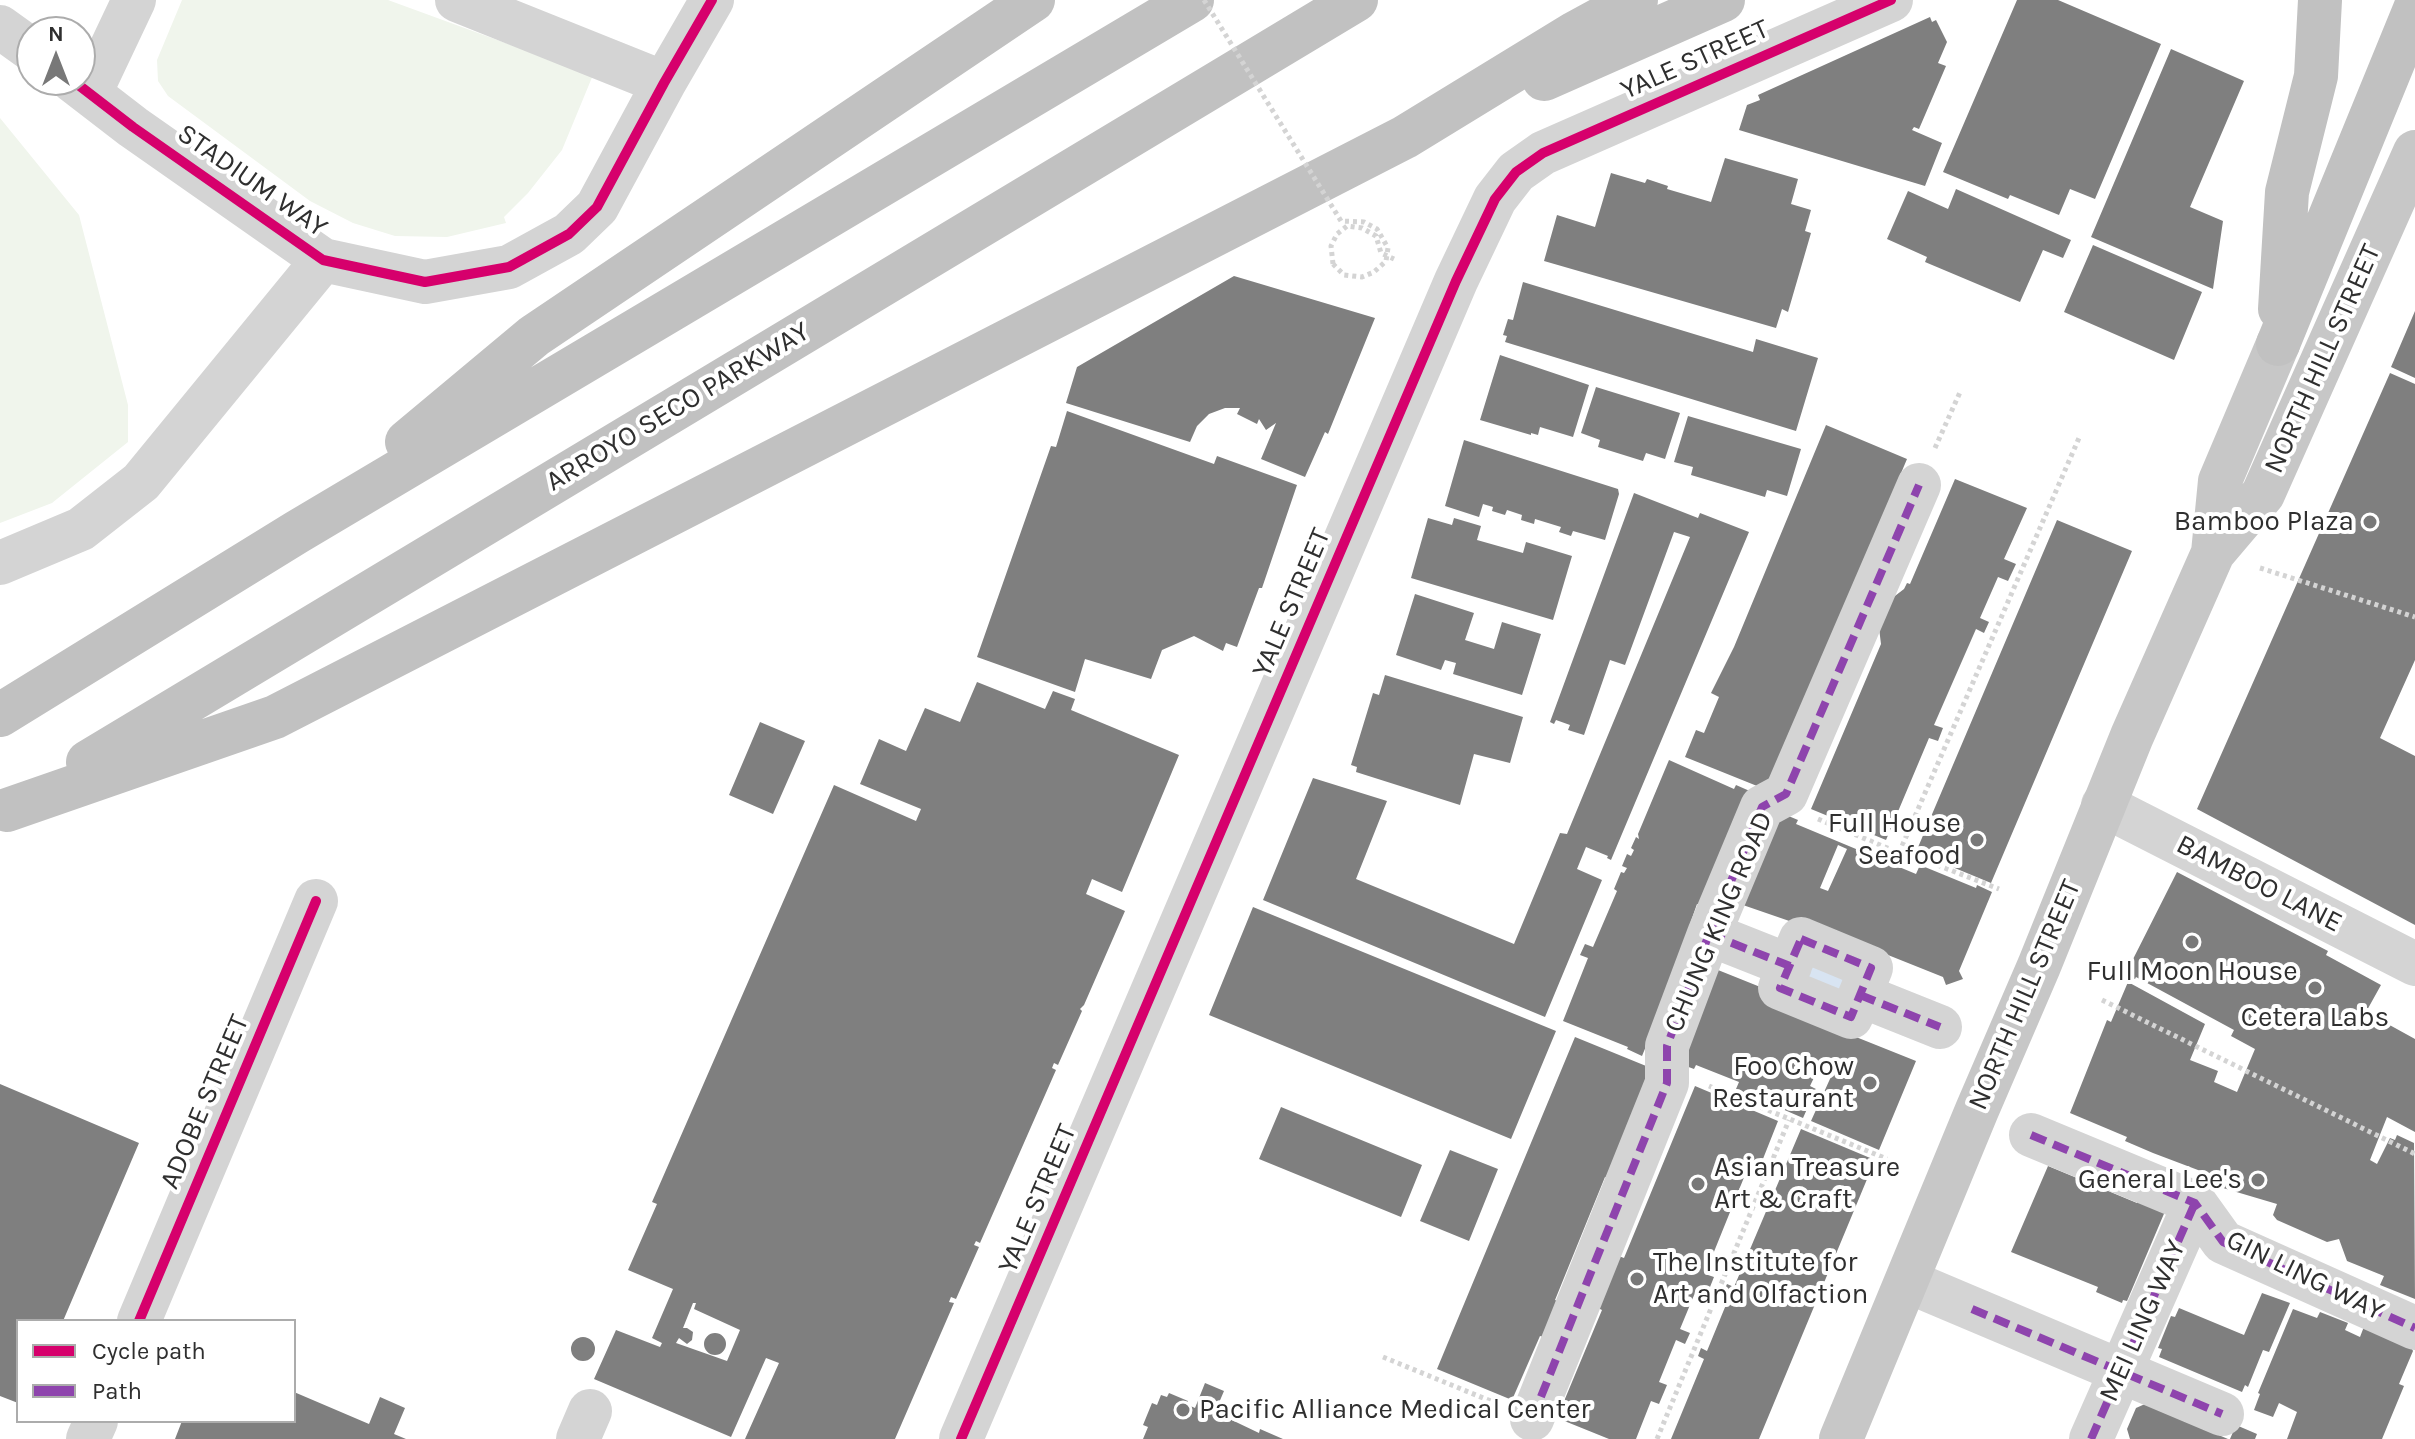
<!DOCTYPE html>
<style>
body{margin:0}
#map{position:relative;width:2415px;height:1439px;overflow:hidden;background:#fff;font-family:Karla,sans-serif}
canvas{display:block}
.legend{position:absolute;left:16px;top:1319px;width:280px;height:104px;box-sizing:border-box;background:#fff;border:2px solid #acacac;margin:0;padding:10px 14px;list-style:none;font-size:24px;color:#2f2f2f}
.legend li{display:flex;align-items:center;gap:16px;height:40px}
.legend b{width:40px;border:2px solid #acacac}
.north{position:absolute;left:16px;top:16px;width:80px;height:80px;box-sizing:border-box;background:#fff;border:2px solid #acacac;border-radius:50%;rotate:0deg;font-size:22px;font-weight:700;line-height:32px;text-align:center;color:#2f2f2f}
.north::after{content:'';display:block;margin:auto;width:28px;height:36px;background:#787878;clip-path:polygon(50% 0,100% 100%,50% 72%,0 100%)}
</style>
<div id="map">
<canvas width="2415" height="1439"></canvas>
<ul class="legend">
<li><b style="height:10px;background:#d6006c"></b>Cycle path</li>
<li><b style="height:10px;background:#8e44ad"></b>Path</li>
</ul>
<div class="north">N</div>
</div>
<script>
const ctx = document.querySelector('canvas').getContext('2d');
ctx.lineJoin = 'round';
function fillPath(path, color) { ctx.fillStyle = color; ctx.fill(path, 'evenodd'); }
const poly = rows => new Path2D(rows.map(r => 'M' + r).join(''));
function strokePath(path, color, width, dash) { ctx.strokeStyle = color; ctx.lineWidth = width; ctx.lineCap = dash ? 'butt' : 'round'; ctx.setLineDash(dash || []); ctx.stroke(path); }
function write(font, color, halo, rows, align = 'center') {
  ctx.font = font + ' Karla,sans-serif'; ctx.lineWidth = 8; ctx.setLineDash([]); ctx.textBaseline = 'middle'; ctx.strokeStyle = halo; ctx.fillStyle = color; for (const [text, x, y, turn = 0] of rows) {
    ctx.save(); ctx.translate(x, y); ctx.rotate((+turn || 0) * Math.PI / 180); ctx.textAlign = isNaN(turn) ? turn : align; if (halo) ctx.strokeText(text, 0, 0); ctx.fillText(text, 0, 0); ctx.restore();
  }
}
const green = poly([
 [182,0,388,0,593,75,562,150,528,193,504,217,506,223,447,237,395,236,353,223,310,201,168,96,158,81,157,60],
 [0,118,79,215,128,405,128,442,52,503,0,523]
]);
const water = poly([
 [1803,960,1856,973,1842,1005,1799,987]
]);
const building = poly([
 [2017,0,2058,0,2161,44,2095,199,2070,189,2059,215,2010,195,2008,199,1943,172],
 [1930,17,1932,22,1936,20,1947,42,1938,63,1946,66,1919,129,1914,127,1912,130,1942,143,1925,186,1739,130,1747,105,1760,100,1758,95],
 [2171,49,2244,81,2190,207,2223,221,2213,289,2091,237],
 [1725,158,1798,179,1791,204,1811,210,1805,231,1811,233,1788,312,1782,309,1776,328,1544,261,1557,215,1595,227,1611,173,1645,183,1647,179,1668,186,1667,189,1711,202],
 [1956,189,2071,240,2063,258,2043,250,2020,302,1925,262,1927,257,1887,239,1908,191,1948,209],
 [2093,245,2202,292,2174,360,2064,312],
 [1234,276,1375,318,1328,434,1325,432,1305,477,1261,459,1276,423,1266,430,1259,419,1257,424,1237,414,1240,408,1225,408,1209,414,1197,426,1190,442,1066,403,1077,367],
 [1523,282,1753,352,1756,339,1818,358,1796,431,1505,342,1507,336,1503,335,1508,319,1513,320],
 [2415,311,2415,378,2391,367],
 [1500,355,1589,385,1573,437,1540,427,1538,435,1531,433,1531,435,1480,420],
 [2390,373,2415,384,2415,660,2380,738,2415,756,2415,925,2197,809],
 [1596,387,1680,413,1665,459,1646,453,1643,461,1598,447,1600,440,1581,433],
 [1067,411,1214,464,1217,456,1297,485,1262,588,1259,588,1237,647,1226,643,1223,651,1194,636,1162,650,1151,679,1085,659,1075,692,977,657,1051,446,1056,447],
 [1688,416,1801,449,1787,496,1767,490,1765,497,1691,475,1693,467,1674,462],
 [1826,425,1907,459,1767,790,1685,757,1696,730,1704,733,1719,697,1711,693,1734,647],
 [1464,440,1618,489,1619,494,1605,540,1573,531,1571,536,1559,532,1561,527,1535,519,1534,524,1521,520,1522,515,1507,510,1505,515,1492,511,1493,507,1483,504,1479,517,1445,506],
 [1955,479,2027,508,2004,559,2016,564,2008,581,1998,577,1980,618,1989,622,1984,633,1976,629,1934,725,1943,728,1938,741,1929,738,1886,840,1811,809,1881,644,1879,628,1891,599,1904,589,1907,583,1910,584],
 [1634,493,1698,518,1700,513,1749,532,1611,860,1607,858,1608,856,1586,847,1577,869,1602,880,1545,1017,1263,900,1313,778,1387,801,1356,879,1514,944,1560,833,1567,834,1690,537,1674,532,1625,665,1610,660,1584,735,1568,730,1570,725,1556,720,1554,724,1550,722],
 [1428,518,1452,525,1454,518,1481,526,1477,540,1523,553,1526,542,1572,556,1553,620,1411,578],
 [2057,520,2132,551,1991,883,1916,852],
 [1415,594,1474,613,1465,640,1494,649,1502,622,1541,634,1522,695,1453,674,1456,663,1445,660,1441,670,1396,655],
 [1385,675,1523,717,1510,763,1474,754,1460,805,1356,772,1357,767,1351,765,1373,693,1379,695],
 [977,682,1045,709,1053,691,1075,699,1071,710,1179,755,1122,892,1092,879,1086,894,1125,911,1084,1005,1080,1009,1082,1011,1058,1065,1054,1063,1052,1068,1056,1070,980,1243,976,1241,974,1245,979,1247,956,1299,951,1297,949,1302,954,1303,895,1439,745,1439,779,1363,766,1358,731,1437,594,1379,616,1330,660,1347,662,1343,652,1338,673,1289,628,1270,657,1204,652,1202,834,785,916,821,921,809,860,784,879,739,906,751,925,708,960,722],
 [693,1303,696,1303,694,1309,740,1330,727,1361,676,1343,679,1338,687,1344,692,1340,693,1332,687,1328,683,1328],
 [760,722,805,741,773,814,729,795],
 [1669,760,1734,789,1736,785,1752,792,1703,906,1697,904,1684,941,1688,943,1642,1056,1627,1049,1628,1047,1563,1021,1588,958,1580,955,1585,944,1593,947,1617,891,1614,889,1621,872,1624,873,1627,868,1622,866,1627,854,1631,856,1634,850,1631,848,1636,837,1639,839,1638,834],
 [1779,812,1798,820,1796,824,1916,874,1920,865,1976,888,1977,885,1992,892,1959,971,1963,979,1946,985,1943,977,1888,955,1740,904],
 [1838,845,1847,849,1828,891,1820,888],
 [2177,872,2328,951,2326,955,2381,985,2366,1012,2415,1039,2415,1132,2387,1117,2370,1160,2377,1164,2390,1138,2395,1140,2397,1135,2414,1143,2415,1299,2380,1285,2384,1276,2347,1261,2339,1239,2327,1242,2277,1220,2273,1215,2277,1204,2223,1188,2227,1181,2153,1153,2125,1141,2127,1137,2070,1113,2107,1020,2111,1022,2128,982,2205,1024,2190,1060,2218,1071,2214,1082,2237,1092,2255,1049,2231,1036,2234,1030,2136,977,2135,979,2125,975],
 [1253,907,1556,1031,1511,1139,1209,1015],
 [1713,968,1855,1025,1851,1035,1916,1061,1879,1150,1811,1121,1834,1070,1820,1065,1810,1086,1816,1089,1803,1118,1736,1089,1739,1082,1696,1065,1694,1069,1675,1062],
 [1575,1037,1651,1068,1614,1180,1605,1177,1555,1300,1560,1302,1547,1338,1540,1336,1512,1400,1437,1369],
 [0,1084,139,1143,63,1321,18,1321,18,1403,0,1396],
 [1695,1086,1778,1121,1757,1174,1747,1170,1705,1274,1714,1277,1708,1292,1697,1288,1680,1329,1690,1333,1685,1344,1676,1340,1659,1382,1667,1385,1659,1404,1651,1401,1636,1439,1609,1439,1557,1418,1602,1310,1594,1306,1616,1255,1624,1258],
 [1281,1107,1422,1165,1401,1217,1259,1159],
 [1801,1129,1875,1160,1759,1439,1671,1439,1704,1359,1698,1356,1701,1348,1707,1351,1730,1295,1723,1293,1727,1284,1734,1287],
 [1450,1150,1498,1169,1469,1241,1420,1221],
 [2048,1166,2137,1203,2139,1199,2166,1209,2127,1301,2123,1300,2122,1303,2096,1292,2098,1287,2011,1252],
 [2262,1293,2290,1303,2269,1352,2263,1350,2248,1387,2245,1385,2242,1392,2159,1357,2162,1349,2158,1348,2171,1316,2175,1317,2179,1308,2244,1335],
 [2293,1309,2317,1318,2320,1312,2348,1323,2345,1330,2360,1337,2365,1324,2409,1343,2413,1351,2399,1384,2404,1386,2382,1439,2287,1439,2297,1412,2279,1403,2273,1417,2254,1410,2260,1394,2258,1393],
 '704 1344a11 11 0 1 1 22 0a11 11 0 1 1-22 0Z',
 '571 1349a12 12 0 1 1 24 0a12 12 0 1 1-24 0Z',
 [1205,1383,1224,1391,1215,1412,1259,1433,1260,1429,1283,1439,1143,1439,1148,1427,1143,1425,1152,1403,1157,1405,1161,1395,1167,1397,1169,1393,1188,1401,1186,1404,1195,1408],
 [294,1392,369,1424,380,1397,405,1408,394,1434,406,1439,175,1439,182,1421,294,1421],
 [2145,1404,2228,1439,2130,1439,2127,1429,2136,1408],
 [2236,1425,2257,1434,2255,1439,2230,1439]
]);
const path = poly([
 [1333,264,1331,246,1337,234,1347,226,1362,228,1376,236,1381,253,1394,259],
 [1935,448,1961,390],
 [2260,568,2415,617],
 [1818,819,1899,853,1914,856,1999,889],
 [1899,853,2079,438],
 [2102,1000,2415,1154],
 [1709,1086,1887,1159],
 [1383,1357,1493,1402],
 [1657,1439,1789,1120]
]);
const minor = poly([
 [457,0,664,83],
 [0,27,32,50],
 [72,80,133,127,323,260,425,282,509,267,569,234,597,207,664,83,712,0],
 [90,93,134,0],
 [0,563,81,529,141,482,323,260],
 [2103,805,2415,964],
 [1709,934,1790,966],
 [1801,939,1871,968,1851,1017,1780,988,1801,939],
 [1860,995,1940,1027],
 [2031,1135,2195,1203,2223,1242,2415,1328],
 [1907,1281,2222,1414],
 [139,1321,316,901],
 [1532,1419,1667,1083,1667,1046,1709,934,1762,807,1786,794,1919,485],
 [88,1439,96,1421],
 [578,1439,590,1411],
 [961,1439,1456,281,1495,199,1516,172,1543,153,1891,0],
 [2091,1439,2195,1203]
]);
const major = poly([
 [2213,553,2220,481,2278,344],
 [1841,1439,1977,1110,2039,966,2132,736,2213,553,2263,494,2415,152]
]);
const highway = poly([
 [1544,79,1723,0],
 [2280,309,2287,192,2316,76,2320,0],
 [2278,344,2415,9],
 [407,442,534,336,1033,0],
 [0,715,297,532,1192,0],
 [88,762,1356,0],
 [7,810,275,717,1405,137,1575,33,1636,0]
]);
const pathBridge = poly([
 [1204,0,1341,221,1364,222,1377,229,1388,248,1386,261,1374,272,1362,277,1344,275,1333,264]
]);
const quiet = poly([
 [1709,934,1790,966],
 [1801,939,1871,968,1851,1017,1780,988,1801,939],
 [1860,995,1940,1027],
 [2031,1135,2195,1203,2223,1242,2415,1328],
 [1972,1309,2222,1414],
 [1532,1419,1667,1083,1667,1046,1709,934,1762,807,1786,794,1919,485],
 [2091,1439,2195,1203]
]);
const cycleway = poly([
 [72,80,133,127,323,260,425,282,509,267,569,234,597,207,664,83,712,0],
 [139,1321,316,901],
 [961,1439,1456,281,1495,199,1516,172,1543,153,1891,0]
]);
const markers = [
 [2370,522,8,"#787878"],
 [1977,840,8,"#787878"],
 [2192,942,8,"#787878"],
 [2315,988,8,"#787878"],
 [1870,1083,8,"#787878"],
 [2258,1180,8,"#787878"],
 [1698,1184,8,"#787878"],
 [1637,1279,8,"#787878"],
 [1183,1410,8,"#787878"]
];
const streetNames = [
 ["YALE STREET",1695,60,-24],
 ["STADIUM WAY",252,181,35],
 ["NORTH HILL STREET",2323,359,-66],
 ["ARROYO SECO PARKWAY",678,407,-31],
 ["YALE STREET",1292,603,-67],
 ["BAMBOO LANE",2259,884,27],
 ["CHUNG KING ROAD",1719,922,-67],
 ["NORTH HILL STREET",2025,995,-67],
 ["ADOBE STREET",205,1102,-67],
 ["YALE STREET",1038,1199,-67],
 ["GIN LING WAY",2305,1276,26],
 ["MEI LING WAY",2143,1321,-66]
];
const poiNames = [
 ["Bamboo Plaza",2354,522],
 ["Full House",1961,824],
 ["Seafood",1961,856],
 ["Full Moon House",2192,972,"center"],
 ["Cetera Labs",2315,1018,"center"],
 ["Foo Chow",1854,1067],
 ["Restaurant",1854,1099],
 ["Asian Treasure",1714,1168,"left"],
 ["Art & Craft",1714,1200,"left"],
 ["General Lee's",2242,1180],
 ["The Institute for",1653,1263,"left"],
 ["Art and Olfaction",1653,1295,"left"],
 ["Pacific Alliance Medical Center",1199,1410,"left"]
];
fillPath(green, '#f0f5ec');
fillPath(water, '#d8e4f2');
fillPath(building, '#7f7f7f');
strokePath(path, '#d4d4d4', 5, [4, 4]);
strokePath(minor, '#d4d4d4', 44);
strokePath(major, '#c7c7c7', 44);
strokePath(highway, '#c1c1c1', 44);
strokePath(pathBridge, '#d4d4d4', 5, [4, 4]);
strokePath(quiet, '#8e44ad', 8, [16, 8]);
strokePath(cycleway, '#d6006c', 10);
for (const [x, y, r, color] of markers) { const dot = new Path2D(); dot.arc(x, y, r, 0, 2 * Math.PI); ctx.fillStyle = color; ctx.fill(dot); strokePath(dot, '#fff', 3); }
write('28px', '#2f2f2f', '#fff', streetNames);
write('28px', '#2f2f2f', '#fff', poiNames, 'right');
</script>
